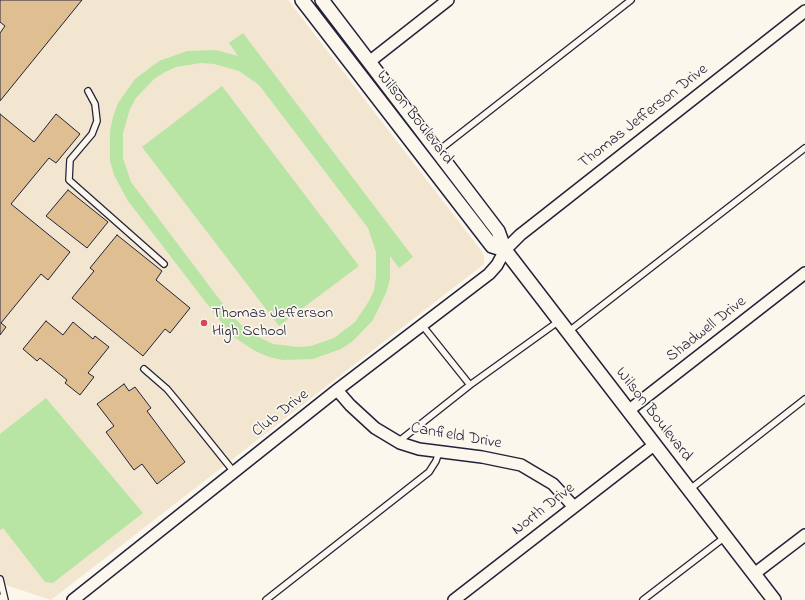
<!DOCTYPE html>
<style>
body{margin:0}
canvas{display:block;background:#fbf7ec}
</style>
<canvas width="805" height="600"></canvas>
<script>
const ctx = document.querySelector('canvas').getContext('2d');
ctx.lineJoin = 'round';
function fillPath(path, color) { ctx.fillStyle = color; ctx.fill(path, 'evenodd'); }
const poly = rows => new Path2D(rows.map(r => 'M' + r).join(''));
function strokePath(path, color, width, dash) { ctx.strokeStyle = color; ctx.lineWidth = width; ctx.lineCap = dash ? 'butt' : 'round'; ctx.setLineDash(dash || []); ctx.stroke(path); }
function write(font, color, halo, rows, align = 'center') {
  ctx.font = font + ' "Indie Flower",sans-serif'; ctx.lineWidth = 3.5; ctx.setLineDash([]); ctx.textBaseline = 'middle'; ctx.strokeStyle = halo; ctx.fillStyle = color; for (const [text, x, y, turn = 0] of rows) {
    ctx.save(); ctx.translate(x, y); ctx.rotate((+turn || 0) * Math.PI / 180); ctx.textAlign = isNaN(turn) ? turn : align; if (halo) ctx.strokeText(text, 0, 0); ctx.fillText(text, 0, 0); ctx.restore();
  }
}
const built = poly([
 [0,0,288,0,483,253,484,256,484,264,51,600,0,583]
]);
const green = poly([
 [243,33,413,257,399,268,390,256,390,279,386,293,373,320,353,341,341,349,313,359,283,360,269,357,255,351,231,335,128,201,114,175,110,161,110,131,113,117,118,103,135,79,159,61,187,51,216,50,238,56,229,43],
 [201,63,214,64,239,71,259,85,368,228,376,252,376,277,374,290,369,301,355,322,334,338,311,346,298,347,273,344,250,333,232,316,131,182,123,158,123,133,130,109,136,98,154,79,165,72,176,67],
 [222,86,359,266,279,326,142,147],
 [46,398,143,513,53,583,45,582,3,528,0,530,0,434]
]);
const building = poly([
 [0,0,82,0,0,101,0,33,5,26,0,22,0,0],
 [0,114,34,142,56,114,80,134,56,163,49,158,11,204,70,252,48,280,41,274,1,323,6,327,0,335,0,114],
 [68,190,108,222,87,248,46,216,68,190],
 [117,235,162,271,156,280,190,308,170,333,165,329,143,356,72,298,94,271,90,268,117,235],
 [46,321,63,335,73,322,93,339,95,336,109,347,88,373,94,377,80,395,65,383,67,380,40,358,37,361,23,349,46,321],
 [124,384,129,391,135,387,151,408,147,411,185,462,157,484,142,464,134,470,106,432,114,426,97,404,124,384]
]);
const service = poly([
 [88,91,95,104,97,121,92,134,70,160,69,180,164,264],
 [438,151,631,0],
 [422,325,470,385,559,321],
 [568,332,805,148],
 [144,369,167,389,177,401,234,472],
 [398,442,470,385],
 [689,490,805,399],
 [0,579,5,600],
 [266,600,429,472,436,461,439,452],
 [643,600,725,537]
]);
const minor = poly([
 [369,62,448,0],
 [337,390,350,405,375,428,400,443,419,449,482,457,521,465,553,484,574,507],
 [628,411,805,273],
 [754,574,805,535],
 [0,600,1,600],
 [73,600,337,390,489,274,497,265,505,250,520,235,805,11],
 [454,600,654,445]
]);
const tertiary = poly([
 [302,0,492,246,505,250],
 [322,0,498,231,505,250,774,600]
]);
const markers = [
 [204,323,4,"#d1495b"]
];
const streetNames = [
 ["Thomas Jefferson Drive",644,117,-38],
 ["Wilson Boulevard",414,118,52],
 ["Shadwell Drive",707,330,-38],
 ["Club Drive",281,414,-38],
 ["Wilson Boulevard",653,415,52],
 ["Canfield Drive",456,437,10],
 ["North Drive",544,510,-38]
];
const poiNames = [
 ["Thomas Jefferson",212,314],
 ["High School",212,332]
];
fillPath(built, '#f3e6d1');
fillPath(green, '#b8e5a3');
fillPath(building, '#dfbe91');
strokePath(building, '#22223b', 1);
strokePath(service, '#22223b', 8);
strokePath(minor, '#22223b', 14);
strokePath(tertiary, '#22223b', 16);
strokePath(service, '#fbf7ec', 5.5);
strokePath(minor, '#fbf7ec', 11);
strokePath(tertiary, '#fbf7ec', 13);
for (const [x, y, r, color] of markers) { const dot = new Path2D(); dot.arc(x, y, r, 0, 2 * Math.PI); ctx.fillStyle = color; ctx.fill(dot); strokePath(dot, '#fbf7ec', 1.5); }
write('16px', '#22223b', '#fbf7ec', streetNames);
write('16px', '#22223b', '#fbf7ec', poiNames, 'left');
</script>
